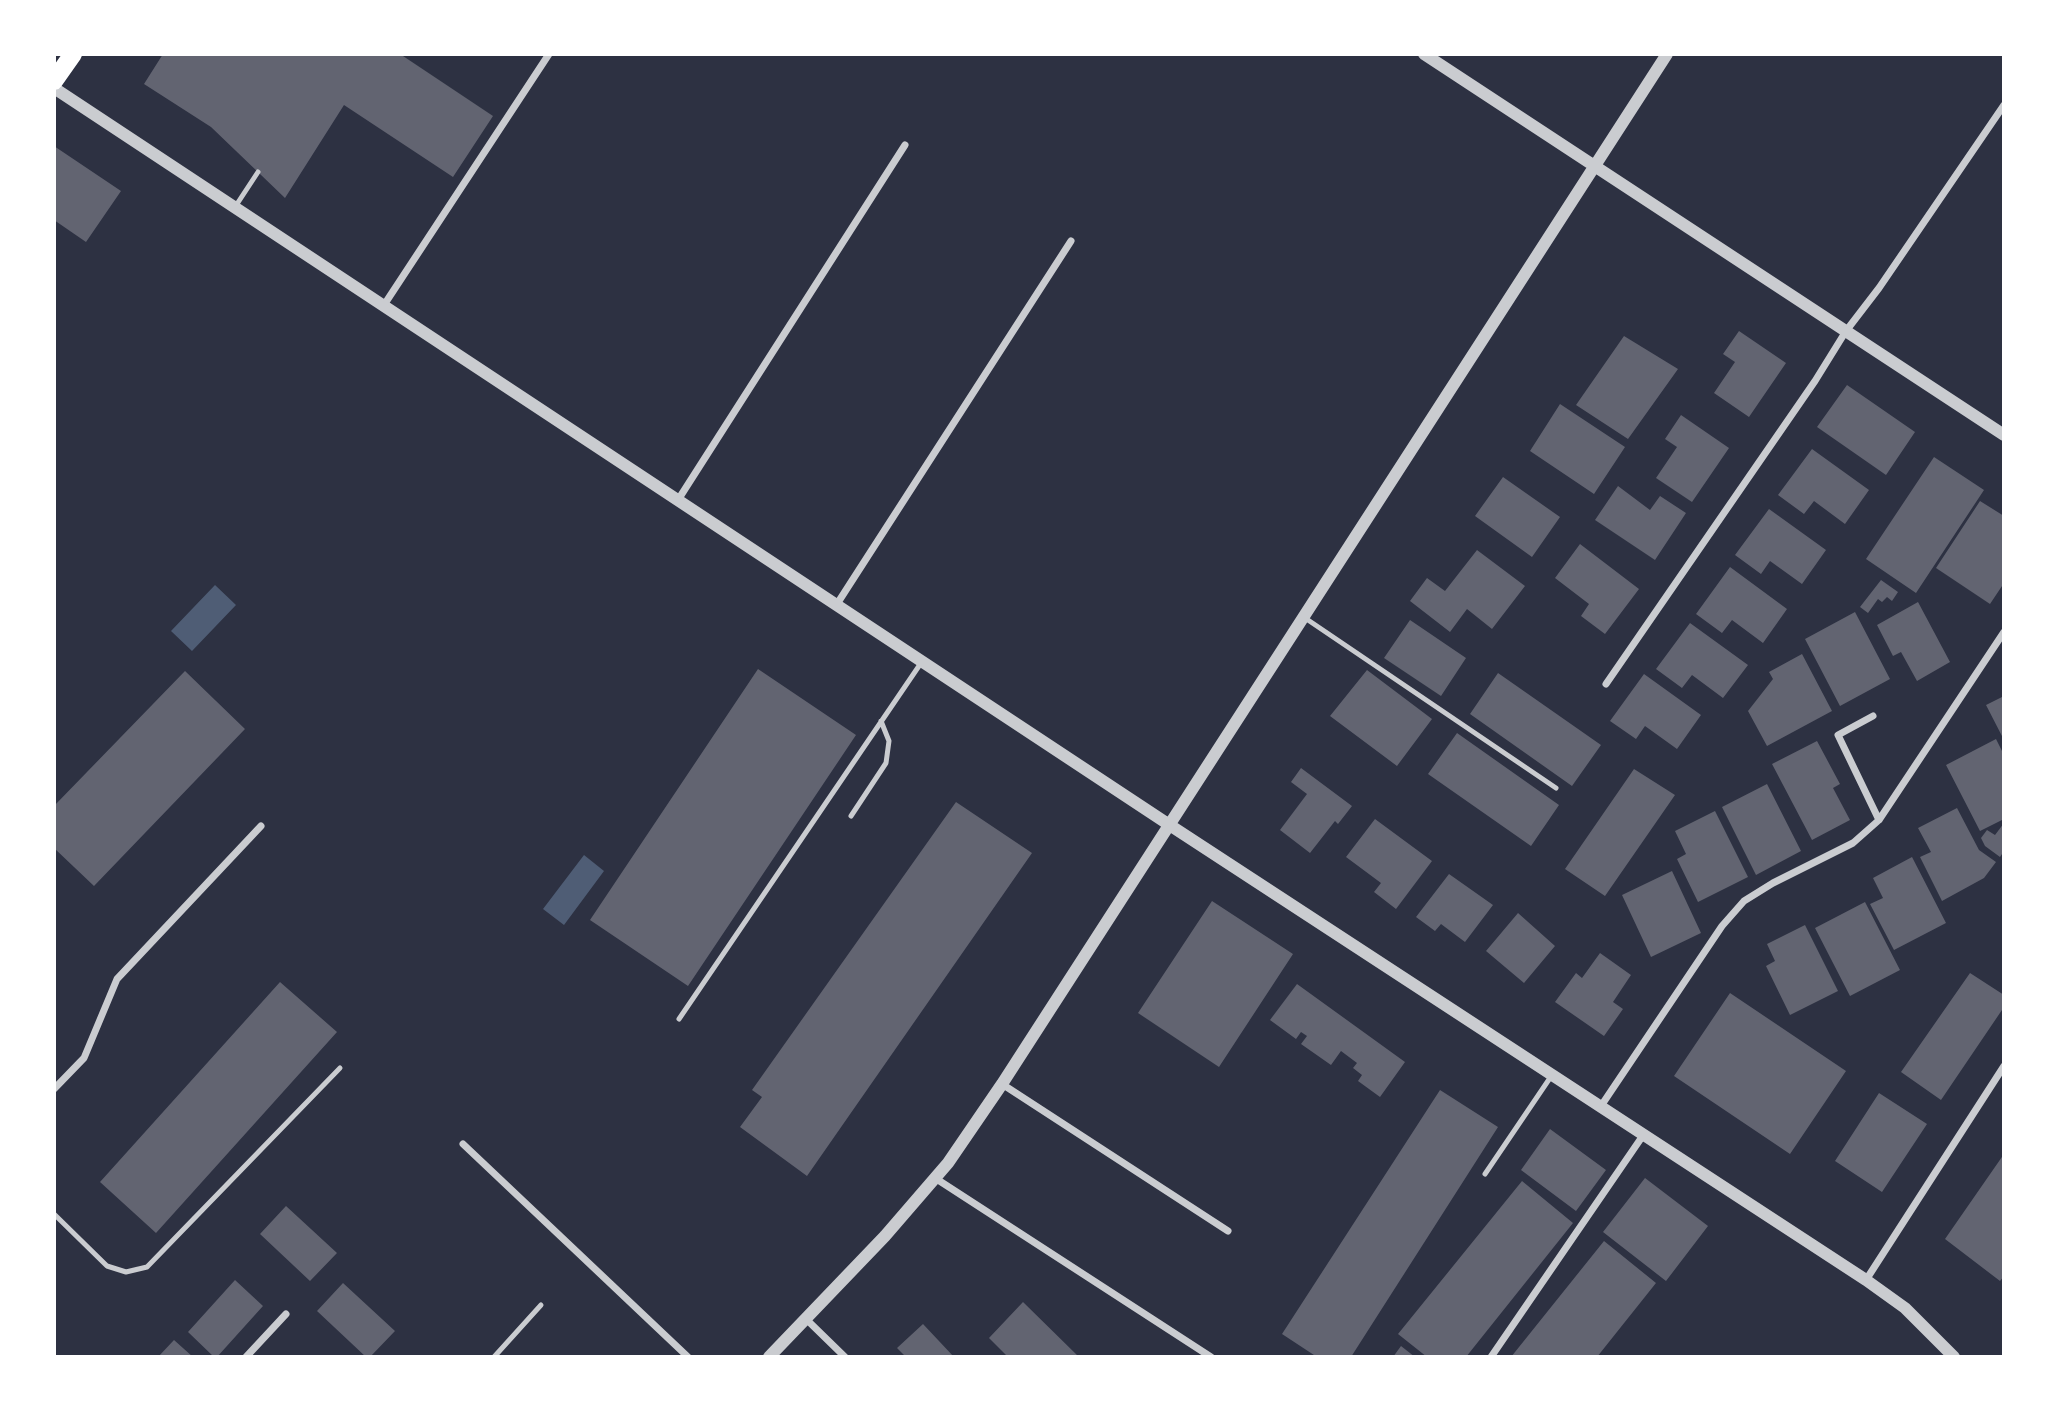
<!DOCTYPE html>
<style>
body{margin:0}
#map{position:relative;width:2058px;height:1411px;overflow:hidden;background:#2d3142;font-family:Cabin,sans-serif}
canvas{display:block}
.frame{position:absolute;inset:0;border:56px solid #fff;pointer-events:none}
</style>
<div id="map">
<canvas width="2058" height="1411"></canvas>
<div class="frame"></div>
</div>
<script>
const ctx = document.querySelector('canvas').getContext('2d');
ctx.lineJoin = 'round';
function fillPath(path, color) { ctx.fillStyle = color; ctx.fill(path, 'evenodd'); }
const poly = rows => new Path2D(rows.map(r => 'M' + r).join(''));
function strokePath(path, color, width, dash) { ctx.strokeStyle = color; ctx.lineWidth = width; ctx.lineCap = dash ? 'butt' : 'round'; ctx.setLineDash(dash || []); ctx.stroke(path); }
const water = poly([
 [215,585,236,605,192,651,171,631],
 [584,855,604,871,564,925,543,909]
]);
const building = poly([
 [163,54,400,54,493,116,453,177,344,105,285,198,211,127,144,84],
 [54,146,121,191,86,242,54,220],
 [1739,331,1786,363,1749,417,1714,393,1735,362,1723,354],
 [1624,336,1678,369,1628,439,1576,405],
 [1847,385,1915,432,1886,475,1817,427],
 [1560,404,1625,447,1594,494,1530,451],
 [1681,415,1729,448,1692,502,1656,478,1677,447,1665,439],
 [1812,449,1869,490,1845,524,1814,501,1804,514,1778,495],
 [1934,457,1984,490,1916,593,1866,559],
 [1503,477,1560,517,1532,557,1475,516],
 [1618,486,1650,510,1660,496,1686,513,1655,560,1595,520],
 [1980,501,2004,516,2004,583,1990,604,1936,568],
 [1769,509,1826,550,1802,584,1770,561,1761,574,1735,555],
 [1580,544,1639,589,1605,634,1581,616,1589,604,1555,578],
 [1477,550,1525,586,1492,629,1467,609,1450,632,1410,601,1427,578,1445,591],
 [1730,567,1787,609,1763,643,1732,620,1722,633,1696,614],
 [1881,580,1898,592,1892,601,1887,597,1882,602,1878,599,1868,613,1860,607],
 [1918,602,1950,662,1917,681,1901,652,1893,656,1877,625],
 [1855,612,1890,679,1840,706,1805,639],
 [1410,620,1466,658,1441,696,1384,658],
 [1690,623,1748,665,1723,698,1692,675,1682,688,1656,669],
 [1802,654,1832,711,1767,746,1748,711,1773,679,1769,672],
 [758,669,856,735,688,986,590,920],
 [1367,670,1432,719,1397,766,1330,716],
 [185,671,245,729,94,886,54,848,54,806],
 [1498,673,1601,745,1572,786,1470,714],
 [1644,674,1701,715,1677,749,1645,726,1636,739,1610,721],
 [2004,696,2004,740,1986,705],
 [1457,733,1559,805,1531,846,1428,774],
 [1996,739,2004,755,2004,819,1980,831,1946,765],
 [1817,741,1840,784,1833,788,1850,820,1812,840,1772,764],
 [1301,768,1352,806,1338,824,1335,821,1310,853,1280,830,1307,794,1291,782],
 [1634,769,1675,795,1605,896,1565,869],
 [1767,784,1801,851,1756,875,1722,807],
 [956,802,1032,853,807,1176,740,1127,762,1097,752,1090],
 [1957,808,1979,850,1996,862,1984,878,1942,901,1920,857,1931,852,1918,828],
 [1715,811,1748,877,1698,902,1677,859,1686,854,1675,831],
 [1375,819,1432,861,1396,909,1374,892,1381,883,1346,857],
 [2004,823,2004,851,2000,857,1985,846,1981,838,1987,830,1995,835],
 [1912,857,1946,923,1894,950,1870,904,1883,898,1873,878],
 [1672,871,1701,933,1651,957,1622,895],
 [1449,874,1493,905,1465,942,1441,924,1435,931,1416,917],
 [1212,901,1293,954,1219,1067,1138,1013],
 [1865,902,1900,970,1850,996,1815,928],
 [1518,913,1555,946,1524,983,1486,951],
 [1805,925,1838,991,1790,1015,1766,966,1775,961,1767,944],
 [1600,953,1631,975,1613,1002,1623,1009,1604,1036,1555,1002,1576,973,1582,978],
 [1970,973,2004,995,2004,1007,1941,1100,1901,1072],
 [280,982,337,1032,156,1233,100,1182],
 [1297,984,1405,1062,1380,1097,1358,1081,1362,1075,1353,1068,1357,1063,1341,1051,1331,1065,1301,1044,1307,1036,1301,1032,1296,1039,1270,1020],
 [1730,993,1846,1071,1790,1154,1674,1076],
 [1440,1090,1498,1127,1351,1357,1317,1357,1282,1334],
 [1879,1093,1927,1124,1882,1192,1835,1161],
 [1550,1129,1606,1170,1576,1211,1521,1170],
 [2004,1154,2004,1276,2000,1281,1945,1239],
 [1645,1178,1708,1226,1666,1281,1603,1232],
 [1522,1181,1573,1223,1466,1357,1427,1357,1398,1334],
 [286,1206,337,1253,310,1281,260,1234],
 [1604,1241,1656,1283,1597,1357,1511,1357],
 [235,1280,263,1306,217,1357,214,1357,188,1332],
 [343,1283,395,1331,370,1357,366,1357,317,1311],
 [1023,1302,1079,1357,1008,1357,989,1338],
 [923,1324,954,1357,906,1357,897,1348],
 [174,1340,193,1357,158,1357],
 [1401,1346,1415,1357,1393,1357]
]);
const service = poly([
 [235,207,258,172],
 [1305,618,1556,788],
 [851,816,886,763,889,741,881,721],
 [679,1019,921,663],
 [1485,1174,1552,1075],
 [54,1214,107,1266,126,1272,147,1267,340,1068],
 [494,1357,541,1305]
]);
const minor = poly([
 [384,305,549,54],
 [678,500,905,145],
 [837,604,1071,241],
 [1606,684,1815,381,1846,331,1879,288,2004,105],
 [1873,716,1838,735,1879,820],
 [1002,1084,1228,1231],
 [54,1089,84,1058,117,979,261,826],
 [1601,1106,1722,926,1744,901,1773,883,1853,843,1879,820,2004,632],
 [463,1144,688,1357],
 [935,1178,1211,1357],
 [1866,1280,2004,1066],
 [805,1318,845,1357],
 [246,1357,286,1314],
 [1491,1357,1644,1134]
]);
const tertiary = poly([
 [1424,54,2004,435],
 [54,88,1168,824,1866,1280,1905,1308,1954,1357],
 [769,1357,885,1236,948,1163,1002,1084,1667,54]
]);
const primary = poly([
 [54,81,73,54]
]);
fillPath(water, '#4f5d75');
fillPath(building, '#626471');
strokePath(service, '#caccd0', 5);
strokePath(minor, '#caccd0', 7);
strokePath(tertiary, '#caccd0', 12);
strokePath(primary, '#fff', 18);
</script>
